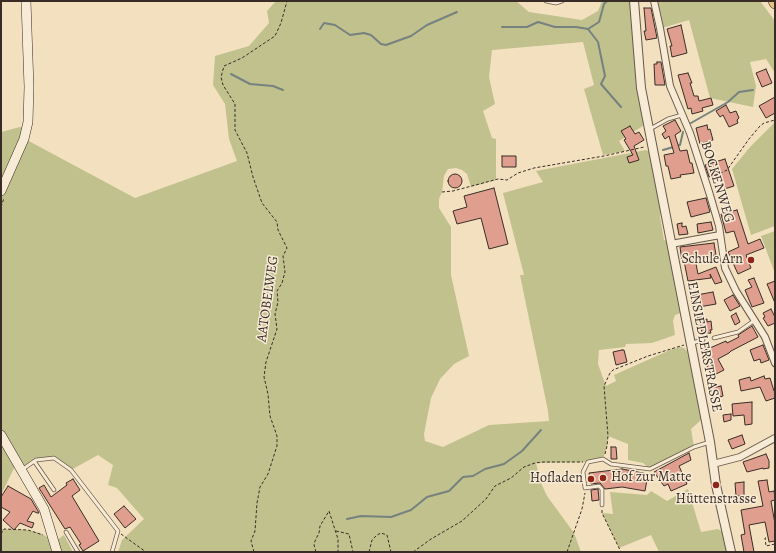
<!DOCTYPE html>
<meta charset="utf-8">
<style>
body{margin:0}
#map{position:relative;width:776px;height:553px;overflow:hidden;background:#f3e0bf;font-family:Alegreya,serif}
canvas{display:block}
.frame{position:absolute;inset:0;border:2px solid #392c27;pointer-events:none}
</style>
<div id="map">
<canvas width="776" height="553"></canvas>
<div class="frame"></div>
</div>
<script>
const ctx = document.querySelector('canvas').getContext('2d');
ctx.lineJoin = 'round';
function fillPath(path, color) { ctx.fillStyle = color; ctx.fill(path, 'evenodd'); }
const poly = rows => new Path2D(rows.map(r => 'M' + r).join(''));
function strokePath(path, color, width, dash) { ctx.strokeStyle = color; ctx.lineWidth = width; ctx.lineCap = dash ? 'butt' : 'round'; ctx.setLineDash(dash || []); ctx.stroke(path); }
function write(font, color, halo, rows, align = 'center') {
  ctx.font = font + ' Alegreya,serif'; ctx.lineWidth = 3; ctx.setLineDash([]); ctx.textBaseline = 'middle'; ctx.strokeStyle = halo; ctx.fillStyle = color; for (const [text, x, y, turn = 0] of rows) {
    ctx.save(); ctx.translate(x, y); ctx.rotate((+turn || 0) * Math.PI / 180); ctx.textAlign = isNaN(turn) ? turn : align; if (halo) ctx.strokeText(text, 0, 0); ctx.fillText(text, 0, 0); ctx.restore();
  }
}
const green = poly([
 [276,1,516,1,529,12,582,20,598,11,602,1,634,1,646,124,619,141,625,151,603,155,584,89,594,85,583,42,492,50,489,77,495,104,483,111,492,138,496,139,496,180,471,187,467,174,462,170,456,168,448,169,444,176,442,192,439,199,439,208,451,227,451,275,469,356,454,364,440,379,431,398,424,434,425,441,443,447,489,425,549,421,548,411,520,275,524,275,503,193,543,182,536,171,646,150,648,151,650,153,661,210,660,217,664,240,667,241,681,313,675,315,673,321,675,335,652,343,626,344,625,347,599,350,598,364,606,386,616,381,614,375,670,350,680,347,684,348,689,353,702,419,691,429,694,447,650,469,643,463,628,460,628,444,608,436,607,446,603,459,588,462,536,463,541,483,547,496,574,533,581,552,118,552,122,540,144,519,117,488,108,485,113,465,98,455,71,470,54,458,37,460,23,467,1,433,1,132,20,127,27,129,25,139,135,198,237,161,229,139,225,104,213,85,215,56,249,46,269,23,267,11],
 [655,1,760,1,775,21,775,73,766,59,750,62,756,86,753,107,710,98,689,20,662,28],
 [775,122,775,226,751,235,732,169,750,147],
 [775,231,775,270,774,271,761,236],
 [1,435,17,462,1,495],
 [688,489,701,532,718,529,724,533,729,552,659,552,651,535,619,548,602,513,613,514,610,492,647,495,651,491,667,501],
 [1,529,28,530,40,533,54,541,54,552,1,552],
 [64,535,73,552,60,552,57,540]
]);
const stream = poly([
 [502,27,527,27,538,22,555,27,576,27,588,29,599,22,604,4,607,1],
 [320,29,324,23,335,25,350,35,364,33,371,35,381,44,386,45,411,36,427,25,457,12],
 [588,29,598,42,605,76,601,84,621,107],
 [231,74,250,84,273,86,283,90],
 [691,123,728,102,739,92,753,90],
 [663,150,680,145,683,132],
 [347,519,361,516,391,517,411,510,427,497,449,491,463,477,473,476,485,469,504,464,522,451,541,430]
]);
const building = poly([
 [644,8,651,8,657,38,646,40,644,31,646,31,644,8],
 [681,25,687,53,672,57,670,46,672,46,667,29,681,25],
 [657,62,661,62,665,85,655,85,654,64,657,64,657,62],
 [766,69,772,83,762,87,756,73,766,69],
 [688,73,692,83,690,83,694,96,698,96,699,101,711,98,713,105,702,108,703,111,692,114,691,108,688,109,678,75,688,73],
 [775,97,775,113,766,118,759,106,775,97],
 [726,105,730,113,736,111,739,118,737,120,738,123,729,127,723,115,720,117,716,111,726,105],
 [675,120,681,131,675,135,680,151,687,150,690,163,692,163,694,173,680,175,681,177,671,179,668,166,666,166,664,155,674,153,669,136,665,139,662,134,666,131,663,126,675,120],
 [707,125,708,130,710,129,713,140,700,144,696,128,707,125],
 [630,126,635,134,639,132,644,140,634,146,639,160,629,163,627,157,633,155,624,140,626,139,621,131,630,126],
 [502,156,516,156,516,167,502,167,502,156],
 [725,159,734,186,724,189,719,174,709,177,705,165,725,159],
 '448 181a7 7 0 1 1 14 0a7 7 0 1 1-14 0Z',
 [494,188,508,244,489,249,481,218,457,224,453,211,467,207,464,196,494,188],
 [706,198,710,212,691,217,687,202,706,198],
 [737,210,748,244,760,239,764,248,746,255,751,268,738,274,728,252,739,247,734,231,726,233,721,214,737,210],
 [711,222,713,230,698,233,697,224,711,222],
 [682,223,682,227,686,226,688,234,679,235,677,224,682,223],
 [714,243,716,255,695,259,698,274,716,267,722,282,715,284,710,274,711,278,688,281,684,261,682,261,680,247,714,243],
 [754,278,764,303,752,307,745,290,752,287,748,280,754,278],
 [775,281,775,303,767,284,775,281],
 [713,292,716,304,693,308,691,296,713,292],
 [733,295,740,306,730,311,724,300,733,295],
 [771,309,775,317,775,323,768,326,763,318,765,317,763,313,771,309],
 [736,313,740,322,735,325,731,316,736,313],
 [702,317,702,320,707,319,707,322,711,321,712,330,710,330,711,333,702,334,701,326,697,327,696,318,702,317],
 [752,326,758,337,731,351,729,353,718,359,724,370,712,376,706,364,709,363,703,351,726,341,727,343,739,337,738,335,752,326],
 [763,345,769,360,761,363,760,359,754,361,750,350,763,345],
 [622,350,624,350,627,362,616,365,613,352,622,350],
 [764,376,765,379,770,378,774,391,775,391,775,398,766,401,760,387,741,391,739,380,750,377,751,381,764,376],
 [721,386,723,396,713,399,711,388,721,386],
 [752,402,752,424,745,425,744,415,733,416,732,404,752,402],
 [731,414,731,420,724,422,723,415,731,414],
 [742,435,745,444,732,449,728,440,742,435],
 [611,447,616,447,617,459,611,459,611,447],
 [689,453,691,460,679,466,687,484,671,491,668,484,664,486,654,472,689,453],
 [766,454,769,461,769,468,763,469,763,468,747,472,743,462,766,454],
 [622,469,648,474,645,491,622,487,605,489,600,483,591,484,589,473,622,469],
 [73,479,80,490,72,496,99,541,83,551,79,545,81,544,70,527,65,529,39,488,44,485,51,497,67,485,66,483,73,479],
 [767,480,769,492,774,491,775,497,775,500,771,501,775,524,775,541,769,542,765,522,749,525,754,552,744,552,741,535,745,534,741,510,763,506,758,481,767,480],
 [744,482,744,496,736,496,735,483,744,482],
 [8,486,31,499,38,511,39,513,37,513,33,511,27,521,34,523,32,528,20,523,14,530,3,520,10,512,1,507,1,497,8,486],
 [598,489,599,500,592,501,591,490,598,489],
 [124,506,136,519,125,528,114,514,124,506]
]);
const path = poly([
 [711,178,727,170,749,139,760,126,764,123,775,120],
 [442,192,453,191,498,179,507,180,518,173,534,168,604,156,644,147],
 [1,207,4,198],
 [605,454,607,446,608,436,604,386,610,373,613,370,648,356,684,345],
 [602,510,602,513,621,552],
 [336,531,349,534,353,552],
 [1,534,4,529,28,530,43,535],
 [121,534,146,552],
 [766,538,765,538,766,546,775,544],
 [254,552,251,541,255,531,257,503,260,487,268,474,277,446,277,436,270,416,268,394,264,377,266,362,277,329,275,314,278,302,277,291,282,283,285,272,283,256,287,248,278,230,277,222,262,203,253,177,247,153,235,130,235,104,223,85,221,77,224,66,242,58,275,36,281,23,287,1],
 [316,552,314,545,315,541,319,533,320,526,329,511,338,539,338,552],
 [369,552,372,540,377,535,381,533,387,535,391,552],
 [413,552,431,539,462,521,486,499,495,486,511,478,524,467,535,463,544,462,583,462],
 [567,552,582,509,585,493]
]);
const service = poly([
 [546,1,556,3,562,1],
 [650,129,668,119,682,115],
 [714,338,738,332,755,320],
 [692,343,703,340],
 [34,461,54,490],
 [23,469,36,460,54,458,71,470,118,531,112,552],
 [602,505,602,489,599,486,585,488,583,472,588,462,603,459,611,464,650,469,694,447,710,442],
 [66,532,78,552]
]);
const minor = poly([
 [654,1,660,28,670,86,690,133,710,195,719,226,725,268,736,291,765,337,775,363],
 [671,244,720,235],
 [713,464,740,457,775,438]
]);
const tertiary = poly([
 [634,1,641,88,710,442,716,485,731,552]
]);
const secondary = poly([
 [1,191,24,139,28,122,29,87,26,1],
 [1,435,44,509,57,552]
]);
const motorway = poly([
 [774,1,775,3]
]);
const markers = [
 [751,260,4,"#8f2418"],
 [603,478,4,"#8f2418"],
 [591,479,4,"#8f2418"],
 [716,485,4,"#8f2418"]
];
const streetNames = [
 ["BOCKENWEG",717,182,73],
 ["AATOBELWEG",268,299,-82],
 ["EINSIEDLERSTRASSE",704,347,79]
];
const poiNames = [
 ["Schule Arn",743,260],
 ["Hof zur Matte",611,478,"left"],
 ["Hofladen",583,479],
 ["Hüttenstrasse",716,500,"center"]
];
fillPath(green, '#c1c18e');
strokePath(stream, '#76827f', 2);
fillPath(building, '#e09f8e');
strokePath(building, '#392c27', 1);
strokePath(service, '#68594d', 4.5);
strokePath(minor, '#68594d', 8);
strokePath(tertiary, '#68594d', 10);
strokePath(secondary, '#392c27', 10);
strokePath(motorway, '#392c27', 12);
strokePath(path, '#392c27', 1, [3, 2]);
strokePath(service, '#f7ebd5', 3);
strokePath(minor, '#f7ebd5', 6);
strokePath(tertiary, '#f7ebd5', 8);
strokePath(secondary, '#f7ebd5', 9);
strokePath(motorway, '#eac080', 11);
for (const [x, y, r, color] of markers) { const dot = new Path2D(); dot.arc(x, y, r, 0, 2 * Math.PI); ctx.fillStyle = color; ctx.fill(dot); strokePath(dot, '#f7ebd5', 1.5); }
write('14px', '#392c27', '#f7ebd5', streetNames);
write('14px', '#392c27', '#f7ebd5', poiNames, 'right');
</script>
